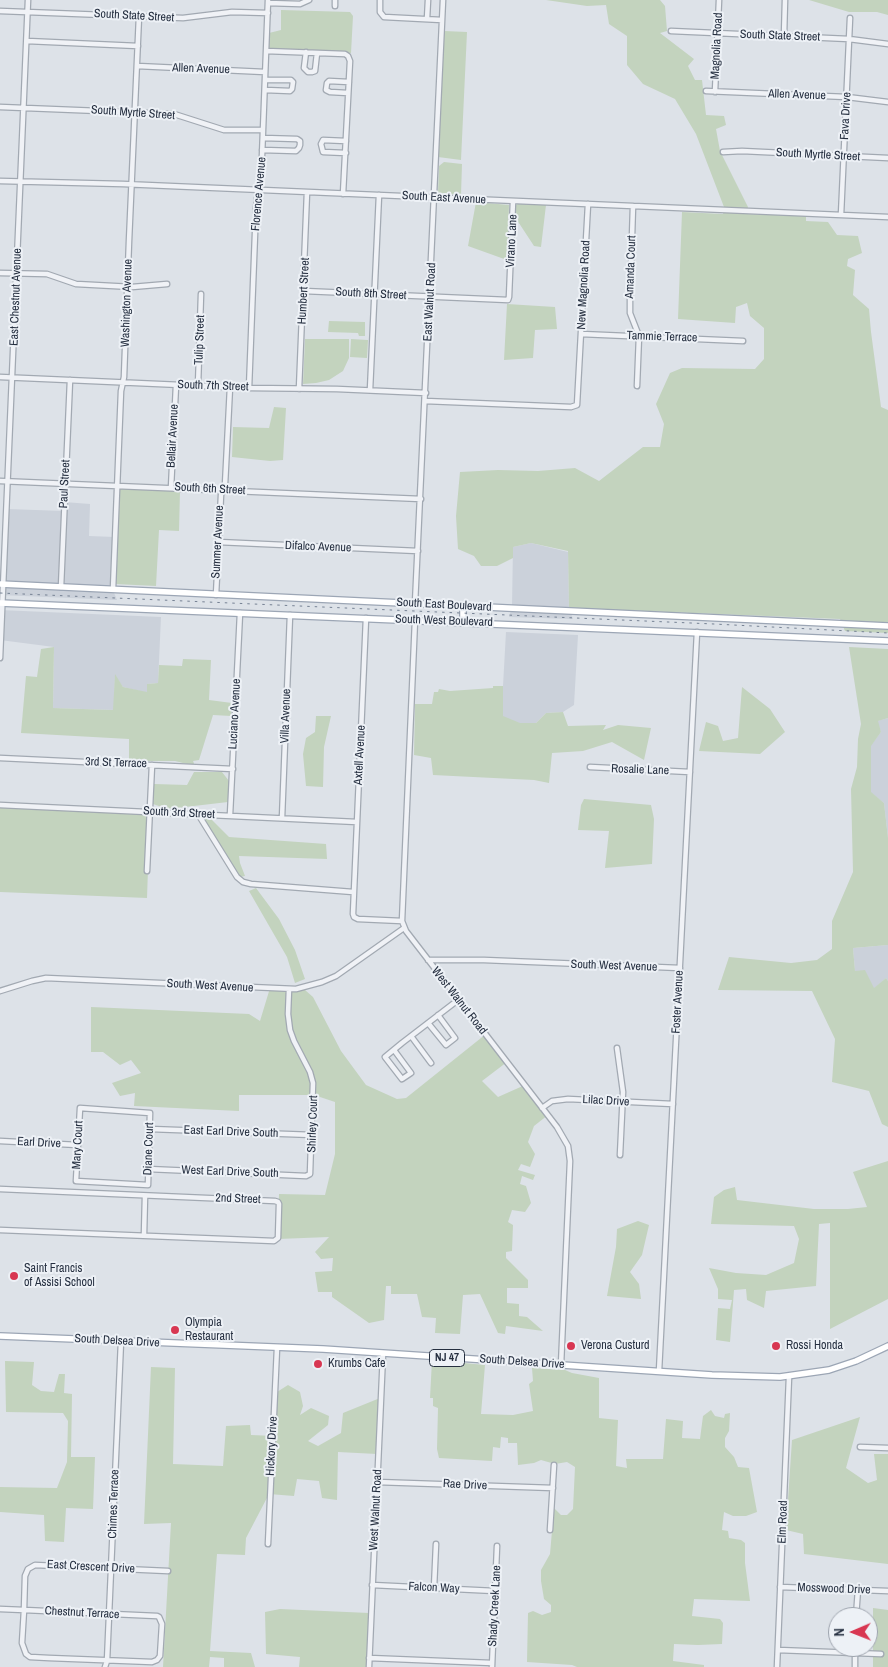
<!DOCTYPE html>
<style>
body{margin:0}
#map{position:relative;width:888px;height:1667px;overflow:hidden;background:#dde2e8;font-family:"Archivo Narrow",sans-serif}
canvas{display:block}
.north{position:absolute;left:828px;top:1607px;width:50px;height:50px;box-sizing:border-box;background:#edf1f6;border:1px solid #9da3ad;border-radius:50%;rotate:269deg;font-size:14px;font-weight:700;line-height:20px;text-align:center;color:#252f40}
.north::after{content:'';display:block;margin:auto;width:18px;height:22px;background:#d83752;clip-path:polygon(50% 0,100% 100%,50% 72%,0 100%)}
</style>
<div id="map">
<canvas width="888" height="1667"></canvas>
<div class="north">N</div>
</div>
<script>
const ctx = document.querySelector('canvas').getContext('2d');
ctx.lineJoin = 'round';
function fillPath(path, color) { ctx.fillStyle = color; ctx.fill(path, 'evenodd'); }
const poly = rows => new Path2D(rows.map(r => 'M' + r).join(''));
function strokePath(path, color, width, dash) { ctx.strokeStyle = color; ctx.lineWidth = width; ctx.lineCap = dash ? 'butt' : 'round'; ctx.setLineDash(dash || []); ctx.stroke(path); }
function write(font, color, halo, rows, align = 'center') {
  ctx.font = font + ' "Archivo Narrow",sans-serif'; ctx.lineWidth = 4; ctx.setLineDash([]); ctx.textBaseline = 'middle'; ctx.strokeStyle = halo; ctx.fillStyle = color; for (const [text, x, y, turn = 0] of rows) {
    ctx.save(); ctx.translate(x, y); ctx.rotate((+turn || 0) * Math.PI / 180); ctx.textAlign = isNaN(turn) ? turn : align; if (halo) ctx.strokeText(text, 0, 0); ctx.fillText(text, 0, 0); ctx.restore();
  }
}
const built = poly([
 [64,502,90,504,89,536,115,537,112,588,117,600,0,595,0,583,3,580,7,509,64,511],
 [531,543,568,552,569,608,573,619,509,617,512,606,513,547],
 [0,610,161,617,158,683,147,684,147,693,123,687,115,676,114,710,53,708,54,647,0,640],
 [506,632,578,635,574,705,563,712,546,713,536,723,503,724,503,686],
 [888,718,888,838,884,803,871,793,871,745,881,732,877,721],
 [888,945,888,981,886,978,874,989,855,971,853,948]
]);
const green = poly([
 [546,0,660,0,665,6,667,31,660,33,694,59,688,66,695,80,702,80,706,115,724,116,726,125,716,129,720,151,748,207,747,214,806,216,806,221,828,222,837,235,858,236,862,253,848,259,847,266,855,270,853,295,869,309,871,332,881,407,888,410,888,633,845,631,840,619,569,608,568,551,531,543,513,547,513,558,497,566,481,566,474,556,458,549,456,516,460,472,498,470,538,471,575,468,599,481,643,447,660,447,664,424,656,404,670,373,682,368,755,369,764,359,764,328,750,316,747,303,736,307,735,323,678,319,682,212,723,214,724,207,696,134,675,99,643,84,627,65,627,36,609,24,606,5,587,6],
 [809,0,888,0,888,15,877,12,849,12],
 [281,10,350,12,353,16,351,53,268,49,269,33,281,30],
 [444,31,467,32,461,160,438,157],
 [444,162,462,164,461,195,438,193,439,166],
 [476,202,509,205,507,260,468,246],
 [518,204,546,205,541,247,534,246,515,217,516,205],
 [507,304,555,307,557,329,535,330,533,358,504,360],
 [329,321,365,322,365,336,359,336,358,333,328,332],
 [305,339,349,339,349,358,343,371,329,380,316,383,303,384],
 [351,339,368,340,367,358,350,357],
 [274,407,286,408,283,460,270,461,232,457,233,427,269,428],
 [119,488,180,491,179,531,159,530,156,586,115,584],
 [54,647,53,708,113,710,115,674,123,687,147,692,147,684,158,683,159,665,182,666,183,659,211,660,209,700,232,703,231,716,213,715,199,760,193,761,195,766,175,761,129,761,129,739,21,733,26,676,37,677,41,649],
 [849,647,888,649,888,718,878,721,881,732,871,746,871,792,884,803,888,838,888,945,853,948,855,971,865,970,874,988,886,978,888,981,888,1127,882,1124,869,1091,832,1082,835,1039,812,991,718,990,729,957,791,963,817,960,832,949,832,921,853,872,851,789,857,767,858,739,861,724],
 [493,686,503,686,503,716,520,723,536,723,546,713,563,712,568,726,606,725,603,730,618,725,651,728,644,760,612,742,583,751,552,753,549,783,534,780,433,775,431,758,414,755,415,704,432,704,434,692,438,692,439,689,450,691,493,688],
 [742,687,770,709,785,732,760,754,699,751,706,722,718,726,723,741,738,738],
 [316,716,331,716,324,747,323,787,306,786,303,754,306,738,315,732],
 [194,772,222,772,229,781,228,802,168,809,153,804,154,784,187,785],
 [584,799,651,805,654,819,652,864,605,868,609,831,578,830,581,805],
 [0,805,150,811,147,898,0,892],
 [203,819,211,819,229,837,326,844,327,859,239,856,240,863,245,876,240,877],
 [256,888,279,919,295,950,305,979,295,983,287,957,249,891],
 [270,988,305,990,313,997,341,1051,366,1085,397,1099,406,1098,486,1034,507,1062,482,1081,498,1097,525,1085,548,1115,534,1126,528,1142,535,1154,530,1167,521,1164,518,1170,535,1175,533,1180,522,1176,520,1184,526,1186,531,1203,525,1212,512,1210,508,1222,513,1225,512,1251,506,1252,506,1258,528,1280,528,1288,507,1288,507,1303,519,1304,519,1316,527,1317,543,1331,506,1326,505,1334,498,1333,480,1294,463,1295,460,1334,435,1333,436,1318,422,1317,417,1294,391,1294,391,1286,386,1286,384,1320,369,1323,332,1297,332,1292,318,1292,315,1272,332,1271,333,1258,321,1259,315,1252,329,1237,278,1239,279,1194,325,1195,335,1154,335,1102,314,1095,239,1095,239,1111,134,1106,135,1093,120,1096,112,1083,141,1073,131,1060,120,1065,103,1052,91,1052,91,1007,249,1014,260,1021],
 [888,1161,888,1299,830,1329,830,1223,819,1224,816,1286,766,1291,764,1308,747,1300,746,1289,734,1290,730,1342,716,1340,718,1308,730,1309,732,1300,718,1299,718,1289,709,1268,736,1273,766,1275,794,1263,799,1239,794,1226,711,1224,714,1197,724,1190,735,1187,737,1200,814,1209,848,1209,867,1207,853,1172],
 [638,1221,649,1225,642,1255,630,1272,639,1284,641,1299,607,1296,616,1247,617,1229],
 [432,1360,485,1365,481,1414,513,1415,533,1411,529,1384,533,1381,532,1368,565,1370,572,1373,599,1378,599,1418,618,1420,616,1466,627,1468,626,1459,663,1459,666,1419,683,1421,682,1438,700,1439,703,1416,711,1410,715,1416,724,1418,725,1414,730,1413,729,1431,725,1438,725,1447,734,1457,738,1467,749,1468,757,1512,746,1516,733,1516,724,1512,722,1530,728,1531,729,1538,741,1540,745,1543,745,1563,750,1601,694,1599,692,1616,720,1619,723,1623,722,1644,698,1645,674,1644,673,1661,704,1665,704,1667,577,1667,572,1665,527,1662,528,1613,533,1611,542,1615,551,1612,551,1605,544,1599,541,1581,541,1570,550,1554,554,1508,561,1515,567,1515,573,1509,575,1467,567,1462,555,1464,541,1460,534,1463,518,1465,517,1443,508,1443,508,1438,501,1437,500,1448,493,1447,492,1461,439,1458,437,1449,438,1408,433,1406,433,1398,430,1398],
 [5,1361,34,1362,32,1385,41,1391,54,1392,59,1374,65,1374,64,1393,72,1394,71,1457,95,1457,93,1509,66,1508,64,1542,45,1541,44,1515,0,1512,0,1487,57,1488,67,1462,68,1421,63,1413,6,1412],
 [151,1367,175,1368,173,1464,223,1466,226,1426,250,1425,251,1435,275,1436,277,1392,288,1385,300,1392,303,1406,300,1415,311,1408,329,1416,328,1425,308,1441,318,1446,341,1433,343,1413,380,1398,377,1454,338,1452,337,1500,322,1498,319,1481,297,1479,294,1496,269,1494,246,1538,245,1555,217,1554,210,1651,251,1653,255,1667,224,1667,224,1658,210,1657,209,1667,163,1667,171,1523,144,1524],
 [860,1417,846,1468,868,1483,877,1480,874,1454,888,1454,888,1564,804,1554,803,1534,786,1530,792,1440],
 [873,1608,888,1610,888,1667,873,1667],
 [280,1609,369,1613,367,1667,299,1667,300,1657,266,1654,265,1612]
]);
const minor = poly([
 [380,0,380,12,384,17,442,20],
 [268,3,300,4,309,0],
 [335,6,335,0],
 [0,11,183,18,232,12,268,13],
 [427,19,428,0],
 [671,31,849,39,888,44],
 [784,36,785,0],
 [27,41,138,46],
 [266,51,345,54,348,56,350,61,343,194],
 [306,52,304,68,308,72,312,72,315,71,317,53],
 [137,66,265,72],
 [265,90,290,91,292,89,293,82,291,80,265,80],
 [706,91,847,97,888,102],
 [715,92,719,0],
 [348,93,330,92,326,90,327,83,329,81,349,82],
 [0,107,174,114,224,130,263,130],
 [262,150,296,151,299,148,300,145,300,141,297,139,263,138],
 [723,152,742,151,888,158],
 [346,153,323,152,321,144,323,140,346,141],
 [0,181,123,184,888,217],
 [633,206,630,299,630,313,639,336,637,386],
 [841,215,850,18],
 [0,273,47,274,76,284,132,287,167,284],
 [304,291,508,300,509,297,513,201],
 [581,334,743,341],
 [0,377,249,388,337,389,426,393],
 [198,386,201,294],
 [249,388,256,208,262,156,268,0],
 [299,389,307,192],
 [370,390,379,195],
 [425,401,571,407,577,405,588,204],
 [0,481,421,499],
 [171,488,176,385],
 [218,542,418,551],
 [61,587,70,380],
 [113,589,121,391,124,377,129,241,139,16],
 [216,595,221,495,225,485,230,387],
 [415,604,443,0],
 [366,618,353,914,354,917,358,919,402,921],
 [415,620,402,921,406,931,557,1127,568,1146,570,1161,561,1365],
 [0,658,28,0],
 [0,758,233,769],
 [590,767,690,772],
 [0,805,357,822],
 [198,814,237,877,243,882,251,884,353,892],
 [230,815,240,613],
 [282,818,290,615],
 [147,871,152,765],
 [428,960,484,960,680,968],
 [0,991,32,981,46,978,296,989,322,982,336,976,404,928],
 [428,1023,446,1045,455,1038,438,1015],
 [411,1036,431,1063],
 [617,1048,623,1092,620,1155],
 [394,1050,411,1073,402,1079,385,1057,402,1043,458,1000],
 [80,1108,150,1113,148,1185,76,1181,80,1108],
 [542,1108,552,1101,568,1099,673,1104],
 [150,1129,313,1135],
 [0,1141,78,1145],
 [148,1169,306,1176,310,1174,313,1083,310,1072,294,1041,290,1030,288,1014,289,989],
 [0,1189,275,1201,278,1202,279,1204,278,1238,274,1241,0,1230],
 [144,1235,145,1196],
 [659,1371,697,632],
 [860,1447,888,1448],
 [377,1482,553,1488],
 [550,1530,554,1465],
 [268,1544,277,1348],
 [372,1585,495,1591],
 [780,1587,888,1591],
 [434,1588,436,1544],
 [0,1609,24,1610,157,1616,159,1617,162,1624,160,1656,157,1660,152,1662,49,1658,30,1657,26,1654,22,1643,24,1610,25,1576,28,1569,35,1565,168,1571],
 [856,1617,858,1589],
 [778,1650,881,1654],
 [369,1658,492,1663],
 [105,1667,107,1661,121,1341],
 [369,1667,383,1354],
 [492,1667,497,1546],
 [777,1667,789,1377],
 [855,1667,855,1647]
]);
const major = poly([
 [0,584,888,626],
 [0,603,888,641],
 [463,622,463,606],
 [0,1336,323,1349,712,1375,780,1377,829,1370,856,1361,888,1346]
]);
const rail = poly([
 [0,593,714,624,888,633]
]);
const markers = [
 [14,1276,5,"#d83752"],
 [175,1330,5,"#d83752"],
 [571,1346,5,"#d83752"],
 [776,1346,5,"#d83752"],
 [318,1364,5,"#d83752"]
];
const shields = [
 [447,1358,35]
];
const shieldNames = [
 ["NJ 47",447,1358]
];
const streetNames = [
 ["South State Street",134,16,3],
 ["South State Street",780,36,2],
 ["Magnolia Road",717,46,-87],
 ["Allen Avenue",201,69,2],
 ["Allen Avenue",797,95,2],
 ["South Myrtle Street",133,113,4],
 ["Fava Drive",846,116,-87],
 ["South Myrtle Street",818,155,3],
 ["Florence Avenue",259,194,-85],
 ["South East Avenue",444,198,3],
 ["Virano Lane",512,241,-87],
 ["Amanda Court",631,267,-88],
 ["New Magnolia Road",584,285,-87],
 ["Humbert Street",304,291,-87],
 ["South 8th Street",371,294,3],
 ["East Chestnut Avenue",16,297,-88],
 ["East Walnut Road",430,302,-87],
 ["Washington Avenue",127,303,-88],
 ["Tammie Terrace",662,337,2],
 ["Tulip Street",200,340,-88],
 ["South 7th Street",213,386,2],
 ["Bellair Avenue",173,436,-87],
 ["Paul Street",65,484,-87],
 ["South 6th Street",210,489,3],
 ["Summer Avenue",218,542,-87],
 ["Difalco Avenue",318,547,2],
 ["South East Boulevard",444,605,3],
 ["South West Boulevard",444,621,2],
 ["Luciano Avenue",235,714,-87],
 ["Villa Avenue",286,716,-88],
 ["Axtell Avenue",360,755,-87],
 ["3rd St Terrace",116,763,2],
 ["Rosalie Lane",640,770,2],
 ["South 3rd Street",179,813,3],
 ["South West Avenue",614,966,2],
 ["South West Avenue",210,986,3],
 ["West Walnut Road",459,1001,52],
 ["Foster Avenue",678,1002,-87],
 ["Lilac Drive",606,1101,3],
 ["Shirley Court",313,1124,-88],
 ["East Earl Drive South",231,1132,2],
 ["Earl Drive",39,1143,3],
 ["Mary Court",78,1145,-87],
 ["Diane Court",149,1149,-88],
 ["West Earl Drive South",230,1172,2],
 ["2nd Street",238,1199,2],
 ["South Delsea Drive",117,1341,3],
 ["South Delsea Drive",522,1362,4],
 ["Hickory Drive",272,1446,-87],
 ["Rae Drive",465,1485,3],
 ["Chimes Terrace",114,1504,-88],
 ["West Walnut Road",376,1510,-87],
 ["Elm Road",783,1522,-88],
 ["East Crescent Drive",91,1567,3],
 ["Falcon Way",434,1588,3],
 ["Mosswood Drive",834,1589,2],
 ["Shady Creek Lane",495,1606,-87],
 ["Chestnut Terrace",82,1613,3]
];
const poiNames = [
 ["Saint Francis",24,1269],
 ["of Assisi School",24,1283],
 ["Olympia",185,1323],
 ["Restaurant",185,1337],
 ["Verona Custurd",581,1346],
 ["Rossi Honda",786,1346],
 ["Krumbs Cafe",328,1364]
];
fillPath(built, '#cbd1da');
fillPath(green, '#c3d3be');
strokePath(minor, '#a2a9b2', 7);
strokePath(major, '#9ca6b5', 8);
strokePath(minor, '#f0f2f6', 4.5);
strokePath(major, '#fff', 5.5);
strokePath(rail, '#758193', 1, [2.5, 5]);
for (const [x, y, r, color] of markers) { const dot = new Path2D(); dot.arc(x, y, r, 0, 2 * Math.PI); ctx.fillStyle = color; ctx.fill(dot); strokePath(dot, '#edf1f6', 2); }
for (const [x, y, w] of shields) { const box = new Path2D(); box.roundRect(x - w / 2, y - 8.5, w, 17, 4); ctx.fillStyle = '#edf1f6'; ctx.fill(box); strokePath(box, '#252f40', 1); }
write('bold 11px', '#252f40', null, shieldNames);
write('12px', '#252f40', '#edf1f6', streetNames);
write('12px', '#252f40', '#edf1f6', poiNames, 'left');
</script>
